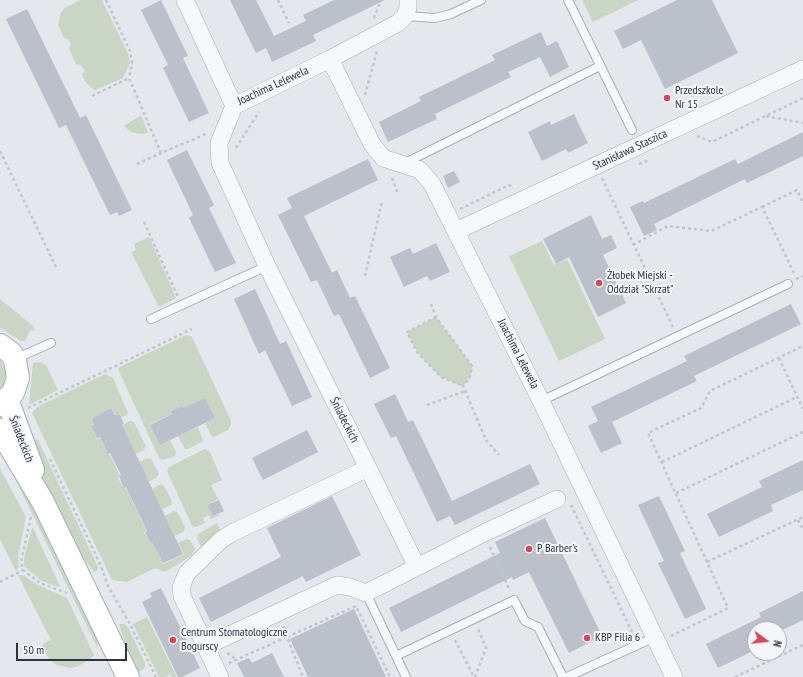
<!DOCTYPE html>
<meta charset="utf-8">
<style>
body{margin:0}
#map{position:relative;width:803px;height:677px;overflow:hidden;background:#e4e7ec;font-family:"PT Sans Narrow",sans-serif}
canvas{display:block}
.north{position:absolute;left:747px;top:621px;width:40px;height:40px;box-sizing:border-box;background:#f4f6f9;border:1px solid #a4a8b1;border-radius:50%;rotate:105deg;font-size:11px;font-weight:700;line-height:16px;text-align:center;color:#2b3445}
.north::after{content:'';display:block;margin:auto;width:14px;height:18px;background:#d1495b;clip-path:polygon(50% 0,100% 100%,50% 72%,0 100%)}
.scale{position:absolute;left:16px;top:643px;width:111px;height:18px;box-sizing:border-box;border:2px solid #2b3445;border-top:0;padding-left:5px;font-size:12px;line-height:14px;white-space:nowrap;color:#2b3445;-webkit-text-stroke:3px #f4f6f9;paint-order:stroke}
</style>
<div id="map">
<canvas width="803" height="677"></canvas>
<div class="north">N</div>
<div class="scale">50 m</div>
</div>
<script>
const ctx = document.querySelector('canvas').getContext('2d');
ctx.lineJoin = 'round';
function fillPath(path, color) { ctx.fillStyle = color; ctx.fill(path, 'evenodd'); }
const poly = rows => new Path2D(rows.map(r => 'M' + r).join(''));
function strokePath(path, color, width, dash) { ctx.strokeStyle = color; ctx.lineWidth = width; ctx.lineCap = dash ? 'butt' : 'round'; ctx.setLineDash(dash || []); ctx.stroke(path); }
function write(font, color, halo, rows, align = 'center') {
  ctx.font = font + ' "PT Sans Narrow",sans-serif'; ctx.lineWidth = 4; ctx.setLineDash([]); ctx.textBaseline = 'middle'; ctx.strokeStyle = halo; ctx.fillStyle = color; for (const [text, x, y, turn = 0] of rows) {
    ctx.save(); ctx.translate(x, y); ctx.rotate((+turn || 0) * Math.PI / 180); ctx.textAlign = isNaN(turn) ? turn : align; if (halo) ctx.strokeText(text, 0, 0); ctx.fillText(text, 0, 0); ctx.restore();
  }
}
const green = poly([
 [81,0,102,0,128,54,130,63,123,78,95,90,90,87,85,81,82,74,85,71,82,66,76,64,69,48,71,44,68,39,64,38,58,25,61,12,66,7],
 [582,0,638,0,593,22],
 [141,115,148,133,140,134,131,132,124,126],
 [149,237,176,298,159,307,131,252,136,250,134,244],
 [542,241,554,265,567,259,605,339,559,361,509,256],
 [0,299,33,326,35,331,30,330,25,341,21,341,0,328],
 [436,317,472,366,470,377,463,386,441,377,418,353,407,332],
 [186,335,192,337,231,421,231,425,228,430,214,437,211,435,205,423,215,418,205,398,183,408,182,406,171,411,172,414,150,424,160,445,170,440,176,452,175,456,163,460,159,458,118,369,120,367],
 [0,359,6,372,5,382,0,390],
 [40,362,46,365,58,390,29,405,33,363],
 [105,374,113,378,128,413,127,415,118,418,111,408,91,419,93,425,91,426,97,439,100,438,108,454,110,455,120,476,118,478,124,489,126,488,146,530,144,532,150,543,152,542,163,564,184,554,178,543,187,539,190,540,195,549,191,556,165,572,155,568,127,582,112,580,32,413,37,407],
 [130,421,134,422,146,447,144,450,135,454,122,426],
 [198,427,203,441,188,449,185,449,178,436],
 [34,439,38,440,98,567,97,571,94,572,75,547,41,477,29,441],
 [205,449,210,452,222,480,211,485,218,499,207,505,213,516,219,514,220,515,211,519,209,515,203,518,205,523,195,527,192,526,167,471,169,467],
 [4,456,15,470,98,639,97,647],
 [148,458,151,459,159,474,157,477,148,482,139,462],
 [0,468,26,517,18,557,19,567,16,571,0,539],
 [161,484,164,486,172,501,171,505,162,509,152,489],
 [174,511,178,513,185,528,183,532,175,536,165,516],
 [217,523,221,532,203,550,197,539,198,534],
 [32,528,33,528,60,586,58,587,40,580,24,566,24,558],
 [18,575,23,575,38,585,67,598,94,655,89,660,76,667,70,668,57,665,50,660,42,647,44,643,51,640],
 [147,617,177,677,172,677,170,674,165,677,159,677,133,624],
 [119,624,124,624,128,627,145,663,145,668,137,673,134,671]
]);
const building = poly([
 [161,0,188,56,183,58,209,113,189,122,163,68,168,65,141,10],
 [230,0,256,0,274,36,306,21,303,15,334,0,385,0,313,35,316,41,272,62,266,48,256,53],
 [677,0,712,0,738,53,665,89,641,40,623,49,614,31],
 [27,9,80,118,86,115,132,210,119,216,117,212,110,215,66,125,59,128,6,19],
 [541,32,547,46,557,41,569,67,550,77,540,57,508,72,511,77,435,114,437,119,388,142,379,122,421,101,419,97,495,60,492,55],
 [574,114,588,143,568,153,566,149,542,161,528,132,550,121,551,125],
 [803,132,803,156,747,183,745,179,654,224,657,230,644,236,630,207,643,201,644,203,735,159,738,164],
 [187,150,214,205,209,208,236,263,215,272,189,218,193,215,167,160],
 [368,159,378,180,304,216,332,273,337,270,350,298,355,296,390,368,370,378,339,314,334,316,317,280,311,282,278,215,292,208,287,198],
 [454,171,460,182,448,188,443,176],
 [591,215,602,239,611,235,617,248,603,255,626,303,598,317,569,257,556,264,543,239],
 [436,243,450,272,430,281,427,276,404,287,390,257,410,248,413,254],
 [255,289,280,344,286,341,312,397,292,406,265,350,259,354,234,299],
 [791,304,801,324,694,376,697,381,612,422,622,443,601,453,588,426,598,421,591,407,687,361,684,356],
 [395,394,408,422,413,420,452,501,530,464,540,484,455,525,450,516,437,522,396,436,391,438,374,404],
 [205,398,215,418,160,445,150,425,172,414,171,411,182,406,183,408],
 [111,408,115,415,120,415,124,424,122,425,183,554,163,563,152,542,150,543,145,532,147,531,126,487,124,489,119,476,121,475,110,453,108,454,100,437,97,438,91,426,94,425,91,419],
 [307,430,318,452,263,480,252,458],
 [803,460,803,490,771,505,773,511,719,537,707,514,762,487,759,481],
 [332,496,361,555,306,582,303,576,211,622,199,598,281,557,267,528],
 [659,496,685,551,680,553,706,609,685,619,658,563,664,561,638,505],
 [219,500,224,511,213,516,207,505],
 [545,518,602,636,569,653,529,572,513,580,512,577,401,632,389,608,500,553,495,542],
 [161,588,200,668,182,677,178,677,142,602,152,597,150,593],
 [803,591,803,620,785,629,755,629,755,650,718,668,706,644,761,617,759,613],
 [354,609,386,677,308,677,290,639],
 [272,653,284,677,244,677,237,663,249,658,252,663]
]);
const path = poly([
 [106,0,130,51,132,63,129,78],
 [278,0,289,23],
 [374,18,381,0],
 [365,95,377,51],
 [92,96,129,78,161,153,206,134],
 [766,116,803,123],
 [697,136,712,142,803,98],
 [236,148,259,112],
 [0,151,56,267],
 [137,164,161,153],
 [639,164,649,160],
 [392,178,398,194],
 [602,178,673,327],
 [762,207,797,190,803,203],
 [460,209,509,185,513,188],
 [144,222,178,297],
 [633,245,668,226,711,231,762,207,795,275],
 [365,276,382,201],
 [796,279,803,276],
 [431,304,436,317,472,366,470,377,463,386,486,440,499,455],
 [436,317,407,332,417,352,441,377,463,386],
 [779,358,803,409],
 [427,405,465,391],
 [28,408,192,329],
 [50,459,101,566,108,586,130,624,156,677],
 [662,462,797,397],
 [676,493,803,432],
 [571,505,634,636],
 [31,517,21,562,23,570,40,583,67,593],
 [798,520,803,529],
 [490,547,510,591],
 [707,562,803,517],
 [0,582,23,570],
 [283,626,287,637,356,606,390,677],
 [671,636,728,608,648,433,701,408,710,391,803,346],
 [455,640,474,677],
 [227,653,236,659],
 [229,663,287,637,303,677],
 [475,677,486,648,478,629],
 [735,677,803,645]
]);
const lane = poly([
 [568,0,632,130],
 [405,16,435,18,451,14,481,0],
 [405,163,600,66],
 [151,319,267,266],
 [15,359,51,343],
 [541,401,788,284],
 [366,593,406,677],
 [396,656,514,600,525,621,538,627,563,677],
 [567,677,655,637]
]);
const street = poly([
 [185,0,234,106],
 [330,59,372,144,383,158,420,170,432,184,541,401,674,677],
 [234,106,330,59,398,23,405,16,408,8,408,0],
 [456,231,803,69],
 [368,468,417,567],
 [206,646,337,585,350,587,366,593,484,533,557,499],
 [220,677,182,596,181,587,187,573,222,539,232,533,368,468,267,266,220,163,219,143,234,106]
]);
const secondary = poly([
 [0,345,11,353,15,360,18,378,13,393,0,405],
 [7,399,33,470],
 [0,430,43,502,128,677]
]);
const markers = [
 [667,98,4,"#d1495b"],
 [599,283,4,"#d1495b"],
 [529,549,4,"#d1495b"],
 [587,638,4,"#d1495b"],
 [173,640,4,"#d1495b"]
];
const streetNames = [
 ["Joachima Lelewela",273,86,-25],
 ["Stanisława Staszica",630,150,-25],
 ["Joachima Lelewela",518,354,63],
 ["Śniadeckich",344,420,63],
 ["Śniadeckich",21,439,69]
];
const poiNames = [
 ["Przedszkole",675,91],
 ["Nr 15",675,105],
 ["Żłobek Miejski -",607,276],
 ["Oddział \"Skrzat\"",607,290],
 ["P Barber's",537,549],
 ["Centrum Stomatologiczne",181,633],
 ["Bogurscy",181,647],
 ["KBP Filia 6",595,638]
];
fillPath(green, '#c9d6c5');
fillPath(building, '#bbc0ca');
strokePath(lane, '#a9aeb7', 10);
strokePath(street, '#a9aeb7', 18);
strokePath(secondary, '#a9aeb7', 24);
strokePath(path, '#c2c5cb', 2.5, [3, 3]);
strokePath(lane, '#f7f8fa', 8);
strokePath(street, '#f7f8fa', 17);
strokePath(secondary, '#fff', 22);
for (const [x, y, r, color] of markers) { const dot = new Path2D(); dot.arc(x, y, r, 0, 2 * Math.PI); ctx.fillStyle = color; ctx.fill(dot); strokePath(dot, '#f4f6f9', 1.5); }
write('12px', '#2b3445', '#f4f6f9', streetNames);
write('12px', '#2b3445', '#f4f6f9', poiNames, 'left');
</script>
